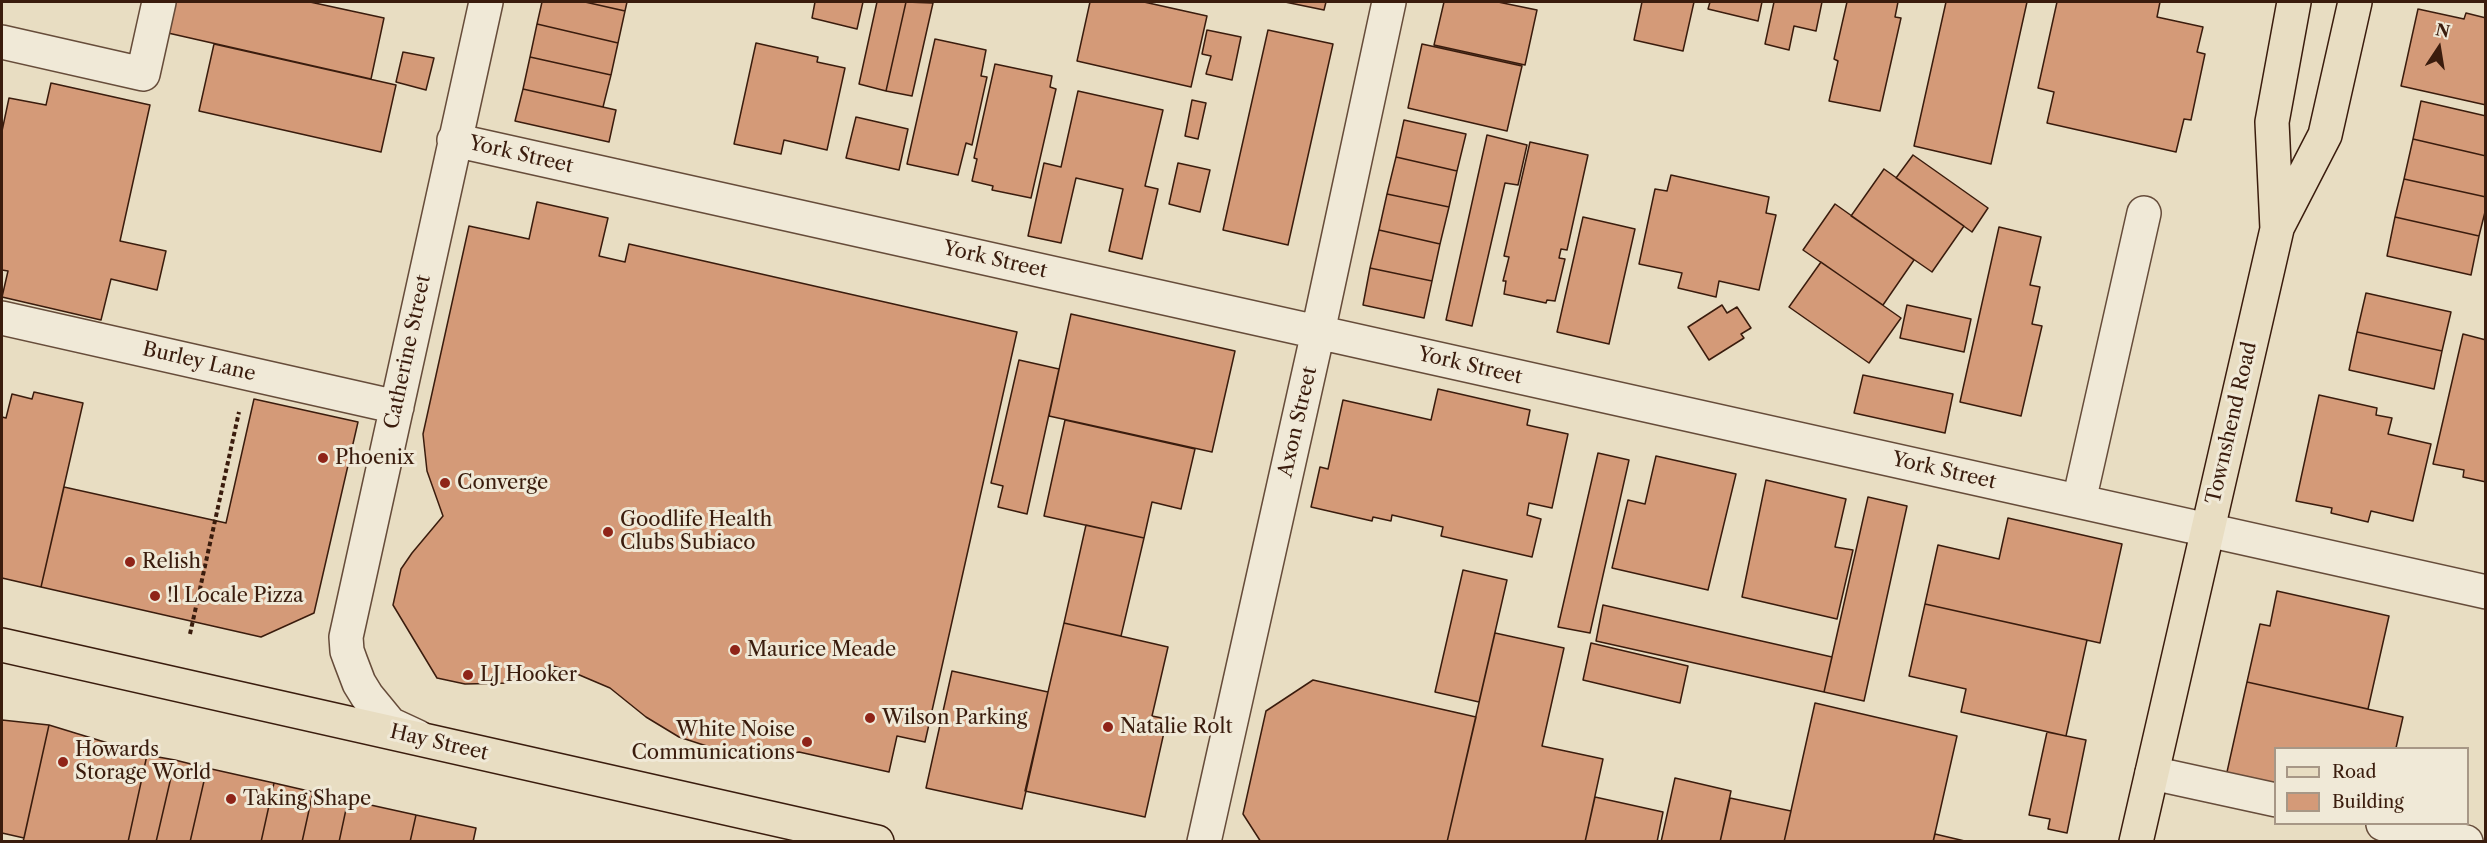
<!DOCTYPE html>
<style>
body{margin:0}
#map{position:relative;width:2487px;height:843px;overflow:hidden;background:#e8ddc2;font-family:"Libre Caslon Text",serif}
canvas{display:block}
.frame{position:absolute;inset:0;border:3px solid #3a1c0d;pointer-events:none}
.legend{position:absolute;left:2274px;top:747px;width:195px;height:78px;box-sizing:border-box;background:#f0e9d7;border:2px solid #a79786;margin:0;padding:8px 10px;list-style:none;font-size:18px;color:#3a1c0d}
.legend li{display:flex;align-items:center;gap:12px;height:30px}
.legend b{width:30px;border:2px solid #a79786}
.north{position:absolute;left:2409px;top:18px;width:60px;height:60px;-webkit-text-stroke:4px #f0e9d7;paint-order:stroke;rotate:12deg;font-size:16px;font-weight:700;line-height:24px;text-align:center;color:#3a1c0d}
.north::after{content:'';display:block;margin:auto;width:21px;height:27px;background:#3a1c0d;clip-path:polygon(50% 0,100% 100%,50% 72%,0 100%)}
</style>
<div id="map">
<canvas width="2487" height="843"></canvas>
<div class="frame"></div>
<ul class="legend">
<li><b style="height:8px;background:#e8ddc2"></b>Road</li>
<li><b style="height:16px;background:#d49a78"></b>Building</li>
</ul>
<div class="north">N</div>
</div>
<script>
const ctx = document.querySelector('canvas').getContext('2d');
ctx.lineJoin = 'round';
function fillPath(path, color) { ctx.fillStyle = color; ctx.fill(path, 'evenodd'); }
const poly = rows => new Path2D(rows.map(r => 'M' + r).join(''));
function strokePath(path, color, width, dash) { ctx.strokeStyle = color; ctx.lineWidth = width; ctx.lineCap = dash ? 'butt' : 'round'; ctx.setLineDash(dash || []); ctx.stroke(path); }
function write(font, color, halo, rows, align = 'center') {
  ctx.font = font + ' "Libre Caslon Text",serif'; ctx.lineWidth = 6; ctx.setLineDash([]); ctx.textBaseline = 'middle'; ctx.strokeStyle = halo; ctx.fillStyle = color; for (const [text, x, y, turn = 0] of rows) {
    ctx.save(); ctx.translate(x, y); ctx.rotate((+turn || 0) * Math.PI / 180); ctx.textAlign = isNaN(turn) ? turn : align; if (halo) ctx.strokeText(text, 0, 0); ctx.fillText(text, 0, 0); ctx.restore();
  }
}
const building = poly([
 [175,2,310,2,384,18,371,79,168,33,175,2],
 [542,2,585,2,625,11,618,43,537,24,542,2],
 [585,2,627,2,625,11,585,2],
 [815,2,863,2,857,29,812,18,815,2],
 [877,2,906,2,886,91,859,84,877,2],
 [906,2,933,3,912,96,886,91,906,2],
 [1090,2,1144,2,1207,16,1191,87,1077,61,1090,2],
 [1285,2,1326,2,1324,10,1285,2],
 [1444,2,1498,2,1537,10,1525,65,1434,45,1444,2],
 [1642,2,1694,2,1683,51,1634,40,1642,2],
 [1710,2,1762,2,1758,21,1708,9,1710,2],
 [1774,2,1822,2,1816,31,1794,26,1789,50,1765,44,1774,2],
 [1847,2,1898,2,1895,17,1901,18,1880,111,1829,101,1838,61,1834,59,1847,2],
 [1946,2,2027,2,1991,164,1914,146,1946,2],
 [2057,2,2160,2,2157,17,2203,27,2197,52,2205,54,2191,120,2184,119,2176,152,2047,123,2054,92,2038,88,2057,2],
 [2418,9,2464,19,2466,13,2486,18,2486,105,2401,86,2418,9],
 [537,24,618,43,611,75,530,57,537,24],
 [1207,30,1241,37,1232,80,1206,74,1211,56,1202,54,1207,30],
 [1268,30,1333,44,1288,245,1223,230,1268,30],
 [935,39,986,50,981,76,987,77,972,145,966,143,958,175,907,164,935,39],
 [756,43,818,57,817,62,845,68,827,150,784,140,781,154,734,144,756,43],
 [214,44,396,85,381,152,199,111,214,44],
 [1422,44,1522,66,1507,131,1408,108,1422,44],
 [403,52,434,58,426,90,396,82,403,52],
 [530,57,611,75,603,107,523,89,530,57],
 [995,64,1052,76,1050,87,1056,89,1031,198,992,190,993,186,972,181,977,159,974,158,995,64],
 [51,83,150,105,120,241,166,251,157,290,111,279,101,320,2,297,8,271,2,270,2,131,9,98,46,105,51,83],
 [523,89,616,110,609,142,515,121,523,89],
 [1078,91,1163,110,1145,186,1158,189,1142,259,1109,251,1123,189,1076,178,1061,243,1028,236,1044,163,1061,167,1078,91],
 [1192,100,1206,103,1198,139,1185,136,1192,100],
 [2421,101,2486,116,2486,156,2413,139,2421,101],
 [856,117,908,129,899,170,846,158,856,117],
 [1404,120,1466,134,1457,171,1396,157,1404,120],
 [1487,135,1527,145,1518,185,1505,183,1472,326,1446,320,1487,135],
 [2413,139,2486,156,2486,197,2404,179,2413,139],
 [1530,142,1588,155,1567,250,1561,249,1559,258,1565,259,1555,301,1547,300,1546,303,1504,294,1506,281,1503,281,1509,257,1504,256,1530,142],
 [1913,155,1988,208,1972,232,1896,178,1913,155],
 [1396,157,1457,171,1449,207,1387,194,1396,157],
 [1178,163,1210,170,1200,212,1169,204,1178,163],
 [1884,169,1964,226,1932,272,1851,216,1884,169],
 [1671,175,1769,197,1766,213,1776,215,1759,290,1719,281,1716,297,1678,288,1682,273,1639,264,1655,189,1667,191,1671,175],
 [2404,179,2486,197,2486,208,2479,236,2395,217,2404,179],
 [1387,194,1449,207,1440,244,1379,230,1387,194],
 [537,202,608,218,599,256,625,262,629,244,1017,332,925,742,897,736,889,772,799,752,764,758,722,751,679,737,646,717,610,688,570,671,553,666,510,683,465,684,437,678,393,605,401,569,412,553,443,516,427,471,423,434,469,226,529,239,537,202],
 [1835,204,1914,260,1883,305,1803,250,1835,204],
 [1583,217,1635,229,1609,344,1557,332,1583,217],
 [2395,217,2479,236,2471,275,2387,256,2395,217],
 [1999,227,2041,237,2030,285,2040,287,2032,324,2042,326,2021,416,1960,402,1999,227],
 [1379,230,1440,244,1432,281,1370,268,1379,230],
 [1821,262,1901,318,1869,363,1789,307,1821,262],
 [1370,268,1432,281,1424,318,1363,305,1370,268],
 [2366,293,2451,312,2442,351,2357,332,2366,293],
 [1722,305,1727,313,1737,307,1751,328,1741,334,1744,338,1709,360,1688,327,1722,305],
 [1907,305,1971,319,1964,352,1900,338,1907,305],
 [1071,314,1235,351,1212,452,1049,416,1071,314],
 [2357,332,2442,351,2434,389,2349,370,2357,332],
 [2463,334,2486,340,2486,482,2463,477,2464,470,2433,464,2463,334],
 [1019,360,1059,369,1027,514,998,507,1003,486,991,483,1019,360],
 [1863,375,1953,394,1945,433,1854,413,1863,375],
 [1438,389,1530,410,1527,425,1568,434,1552,508,1529,503,1527,515,1541,519,1532,557,1441,536,1443,527,1392,515,1391,521,1373,517,1372,521,1311,507,1320,467,1328,469,1343,400,1431,420,1438,389],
 [34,392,83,403,41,587,2,578,2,417,6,418,12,394,32,399,34,392],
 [2319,395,2377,408,2376,415,2392,418,2388,434,2431,444,2413,521,2371,511,2368,522,2331,513,2332,508,2296,501,2319,395],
 [254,399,358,422,314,613,261,637,41,587,64,487,226,523,254,399],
 [1065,420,1195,449,1181,509,1152,502,1144,538,1044,516,1065,420],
 [1598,453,1629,460,1590,633,1558,627,1598,453],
 [1656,456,1736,474,1708,590,1612,568,1628,500,1645,504,1656,456],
 [1766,480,1846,499,1835,547,1853,550,1837,619,1742,597,1766,480],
 [1868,497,1907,506,1864,701,1824,692,1868,497],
 [2008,518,2122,544,2100,643,1925,604,1938,545,1999,559,2008,518],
 [1086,525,1144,538,1121,636,1064,623,1086,525],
 [1463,570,1507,580,1479,702,1435,692,1463,570],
 [2277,591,2389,616,2368,709,2247,682,2260,624,2270,626,2277,591],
 [1925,604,2087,640,2066,736,1961,712,1966,689,1909,676,1925,604],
 [1603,605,1832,657,1824,692,1596,641,1603,605],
 [1064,623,1168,647,1152,716,1167,719,1145,817,1025,791,1064,623],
 [1495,633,1564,648,1542,746,1603,759,1585,842,1447,842,1495,633],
 [1591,643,1688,666,1680,703,1583,680,1591,643],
 [952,671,1048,692,1022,809,926,788,952,671],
 [1313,680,1476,717,1447,842,1261,842,1243,814,1266,711,1313,680],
 [2247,682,2403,717,2396,748,2276,748,2276,793,2225,781,2247,682],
 [1815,703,1957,736,1933,842,1784,842,1815,703],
 [2,720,49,725,24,838,2,833,2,720],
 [49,725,147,755,128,842,23,842,49,725],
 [2047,732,2086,740,2067,833,2048,829,2050,819,2029,815,2047,732],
 [147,755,175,760,156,842,128,842,147,755],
 [175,760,207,768,190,842,156,842,175,760],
 [207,768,274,783,261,842,190,842,207,768],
 [1675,778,1731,791,1720,842,1661,842,1675,778],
 [274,783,313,792,302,842,261,842,274,783],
 [313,792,348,800,339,842,302,842,313,792],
 [1595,797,1663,812,1657,842,1585,842,1595,797],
 [1730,798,1791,811,1784,842,1720,842,1730,798],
 [348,800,416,815,410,842,339,842,348,800],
 [416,815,476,828,473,842,410,842,416,815],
 [1935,834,1969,842,1933,842,1935,834]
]);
const path = poly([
 [190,634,239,412]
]);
const minor = poly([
 [2,42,143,74,159,2],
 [454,140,2486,592],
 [2,318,397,407],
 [2079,501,2144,213],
 [418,737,390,724,367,696,359,683,351,662,347,651,346,637,486,2],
 [2152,773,2276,800],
 [2383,824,2466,842],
 [1204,842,1318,332,1389,2]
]);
const major = poly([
 [2277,228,2325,135,2355,2],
 [2,645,877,842],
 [2136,842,2277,229,2272,122,2294,2]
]);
const markers = [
 [323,458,6,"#8f2418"],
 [445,483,6,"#8f2418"],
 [608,532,6,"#8f2418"],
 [130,562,6,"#8f2418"],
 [155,596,6,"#8f2418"],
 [735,650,6,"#8f2418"],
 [468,675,6,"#8f2418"],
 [870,718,6,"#8f2418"],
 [1108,727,6,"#8f2418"],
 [807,742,6,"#8f2418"],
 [63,762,6,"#8f2418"],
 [231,799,6,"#8f2418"]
];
const streetNames = [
 ["York Street",521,155,13],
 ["York Street",995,260,13],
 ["Catherine Street",408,352,-78],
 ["Burley Lane",199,362,13],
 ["York Street",1470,366,13],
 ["Axon Street",1298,422,-77],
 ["Townshend Road",2232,423,-77],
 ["York Street",1944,471,13],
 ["Hay Street",439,743,13]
];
const poiNames = [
 ["Phoenix",335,458],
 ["Converge",457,483],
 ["Goodlife Health",620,520],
 ["Clubs Subiaco",620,543],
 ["Relish",142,562],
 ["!l Locale Pizza",167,596],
 ["Maurice Meade",747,650],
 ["LJ Hooker",480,675],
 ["Wilson Parking",882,718],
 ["Natalie Rolt",1120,727],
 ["White Noise",795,730,"right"],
 ["Communications",795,753,"right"],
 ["Howards",75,750],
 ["Storage World",75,773],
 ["Taking Shape",243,799]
];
fillPath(building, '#d49a78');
strokePath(building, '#3a1c0d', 1.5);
strokePath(minor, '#664c3a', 36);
strokePath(major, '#3a1c0d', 36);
strokePath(path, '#3a1c0d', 4, [4.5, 3]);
strokePath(minor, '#f0e9d7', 33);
strokePath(major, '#e8ddc2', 33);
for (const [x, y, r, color] of markers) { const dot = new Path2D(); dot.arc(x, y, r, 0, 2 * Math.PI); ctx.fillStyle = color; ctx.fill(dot); strokePath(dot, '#f0e9d7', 2); }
write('20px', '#3a1c0d', '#f0e9d7', streetNames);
write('20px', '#3a1c0d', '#f0e9d7', poiNames, 'left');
</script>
